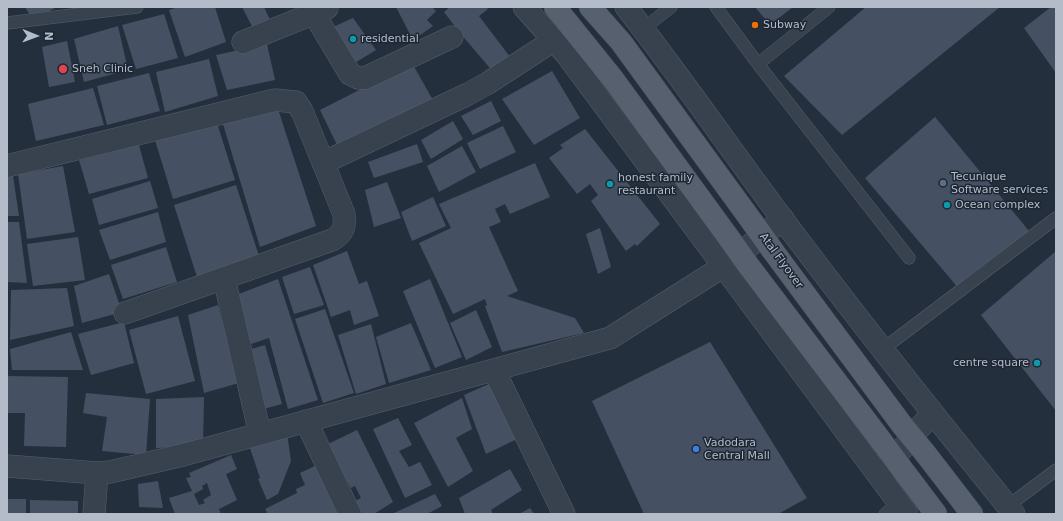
<!DOCTYPE html>
<style>
body{margin:0}
#map{position:relative;width:1063px;height:521px;overflow:hidden;background:#242f3e;font-family:"DejaVu Sans",sans-serif}
canvas{display:block}
.frame{position:absolute;inset:0;border:8px solid #b4bcc9;pointer-events:none}
.north{position:absolute;left:16px;top:16px;width:40px;height:40px;-webkit-text-stroke:3px #1d2633;paint-order:stroke;rotate:91deg;font-size:11px;font-weight:700;line-height:16px;text-align:center;color:#b4bcc9}
.north::after{content:'';display:block;margin:auto;width:14px;height:18px;background:#b4bcc9;clip-path:polygon(50% 0,100% 100%,50% 72%,0 100%)}
</style>
<div id="map">
<canvas width="1063" height="521"></canvas>
<div class="frame"></div>
<div class="north">N</div>
</div>
<script>
const c = document.querySelector('canvas').getContext('2d');
c.lineJoin = 'round';
function paint(path, color) {
  c.fillStyle = color;
  c.fill(path, 'evenodd');
}
function strokePath(path, color, width, dash) {
  c.strokeStyle = color;
  c.lineWidth = width;
  c.lineCap = dash ? 'butt' : 'round';
  c.setLineDash(dash || []);
  c.stroke(path);
}
function write(font, color, halo, rows, align = 'center') {
  c.font = font + ' "DejaVu Sans",sans-serif';
  c.lineWidth = 3;
  c.setLineDash([]);
  c.textBaseline = 'middle';
  c.strokeStyle = halo;
  c.fillStyle = color;
  for (const [text, x, y, turn = 0] of rows) {
    c.save();
    c.translate(x, y);
    c.rotate((+turn || 0) * Math.PI / 180);
    c.textAlign = isNaN(turn) ? turn : align;
    if (halo) c.strokeText(text, 0, 0);
    c.fillText(text, 0, 0);
    c.restore();
  }
}
const building = new Path2D(`
 M25,7H57L33,20Z
 M178,7H215L226,42L185,57L169,10Z
 M242,7H264L272,24L255,32Z
 M396,7H410L418,23L410,7H432L436,11L427,20L433,26L413,40Z
 M450,7H486L488,9L479,16L514,62L495,74L460,33L444,12Z
 M755,7H793L770,25Z
 M866,7H1000L842,135L784,76Z
 M1051,7H1056V73L1024,28Z
 M164,14L178,58L136,69L122,25Z
 M353,18L376,50L353,64L331,28Z
 M118,26L128,70L84,82L74,39Z
 M67,41L75,82L49,87L42,47Z
 M267,44L275,80L227,90L216,55Z
 M209,59L218,96L165,112L156,72Z
 M412,63L434,102L339,149L320,110Z
 M552,71L580,118L534,145L502,99Z
 M149,73L160,111L107,125L97,86Z
 M93,88L104,125L36,141L28,104Z
 M491,101L501,121L473,135L461,116Z
 M278,109L316,226L260,247L223,124Z
 M935,117L1029,231L960,290L865,178Z
 M453,121L463,139L431,159L421,140Z
 M217,123L235,180L173,199L155,140Z
 M503,126L516,152L480,169L467,143Z
 M585,129L660,224L637,246L635,244L626,251L591,201L598,195L590,184L577,194L549,158L563,148L560,145Z
 M417,144L423,162L374,178L368,162Z
 M139,145L148,178L89,194L79,160Z
 M462,146L476,172L439,192L427,166Z
 M535,163L550,197L510,214L505,204L495,209L501,222L489,227L518,291L507,296L575,318L584,333L502,352L485,306L487,305L485,299L453,314L419,243L451,228L439,204Z
 M63,166L75,232L27,239L18,174Z
 M13,176L19,216H7V177Z
 M150,181L158,208L99,225L92,199Z
 M387,182L401,218L374,227L365,190Z
 M236,185L259,256L197,277L174,205Z
 M433,197L446,226L412,241L401,212Z
 M158,212L166,242L110,260L99,230Z
 M7,222H19L27,283L7,282Z
 M600,228L611,267L598,274L586,234Z
 M78,237L85,280L33,286L27,244Z
 M166,247L177,282L123,299L111,265Z
 M347,251L359,284L367,281L379,316L354,325L350,310L331,317L313,265Z
 M1056,251V411L981,315Z
 M310,267L324,305L294,314L282,277Z
 M109,274L122,312L82,323L74,286Z
 M278,279L318,400L288,409L269,338L251,344L236,295Z
 M430,279L462,357L435,368L403,291Z
 M67,288L74,326L10,340L11,290Z
 M218,305L239,383L204,393L188,315Z
 M325,309L354,393L323,403L295,319Z
 M476,310L492,347L466,360L450,323Z
 M178,316L195,381L146,394L129,330Z
 M124,322L134,363L91,375L78,334Z
 M411,323L431,370L389,383L376,337Z
 M371,324L386,384L356,394L338,335Z
 M71,332L83,370H12L10,349Z
 M710,342L807,498L778,514H644L592,401Z
 M265,345L282,404L260,410L245,351Z
 M7,376L68,377L66,447L24,446L25,413H7Z
 M489,384L517,439L486,454L464,395Z
 M86,393L150,399L146,455L102,451L107,417L83,413Z
 M204,397L203,446L156,448V399Z
 M462,398L472,429L456,438L473,471L448,487L414,423Z
 M398,418L412,445L399,451L409,467L420,462L432,485L405,498L373,429Z
 M357,430L393,502L374,514H362L355,501L361,498L355,486L351,488L326,445Z
 M287,433L291,461L278,494L267,500L258,479L260,478L249,445Z
 M231,455L237,469L226,474L237,500L219,509L221,514H175L169,498L192,491L186,478L191,477L189,473ZM207,483L211,495L203,500L205,503L199,505L194,494L203,489L202,486Z
 M319,464L340,514H268L265,509L297,493L296,489L305,485L300,473Z
 M510,469L522,490L491,510L493,514H465L459,498Z
 M158,481L163,508L139,507L138,484Z
 M435,494L442,506L427,514H392Z
 M7,499H26V514H7Z
 M30,500L78,501V514H30Z
 M530,508L534,514H519Z`);
const service = new Path2D(`
 M716,7L758,64L909,258
 M7,23L137,7
 M643,29L671,7
 M758,64L829,7
 M883,349L1056,218
 M1008,506L1056,470
 M885,514L899,503`);
const minor = new Path2D(`
 M310,7L350,74L358,78H365L452,37
 M243,42L327,8
 M323,163L468,94L488,83L554,40
 M7,166L275,100L296,102L302,111L344,214C345,228 344,233 332,240L125,313
 M224,278L260,434
 M494,370L564,514
 M306,421L350,514
 M7,466L97,473L110,472L183,455L610,338L724,266L783,219
 M94,514L97,473`);
const tertiary = new Path2D(`
 M524,7L566,54L907,514
 M626,7C685,82 738,161 796,237C867,331 940,423 1014,514
 M882,473L932,413`);
const primary = new Path2D(`
 M555,7L613,79L731,241
 M590,7L621,42L753,223
 M773,251L902,425
 M748,265L882,442
 M925,453L972,514
 M905,473L936,514`);
const primaryBridge = new Path2D(`
 M753,223L773,251
 M731,241L748,265
 M902,425L925,453
 M882,442L905,473`);
const markers = [
 [755,25,4,"#e8710a"],
 [353,39,4,"#0f9aa8"],
 [63,69,5,"#e0444e"],
 [943,183,4,"#5c6f8a"],
 [610,184,4,"#0f9aa8"],
 [947,205,4,"#0f9aa8"],
 [1037,363,4,"#0f9aa8"],
 [696,449,4,"#3f7fe0"]
];
const poiNames = [
 ["Subway",763,25],
 ["residential",361,39],
 ["Sneh Clinic",72,69],
 ["Tecunique",951,177],
 ["Software services",951,190],
 ["honest family",618,178],
 ["restaurant",618,191],
 ["Ocean complex",955,205],
 ["centre square",1029,363,"right"],
 ["Vadodara",704,443],
 ["Central Mall",704,456]
];
const streetNames = [
 ["Atal Flyover",781,261,54]
];
paint(building, '#455162');
strokePath(service, '#565f6c', 13);
strokePath(minor, '#565f6c', 23);
strokePath(tertiary, '#565f6c', 23);
strokePath(primary, '#414a57', 23);
strokePath(service, '#38414e', 12);
strokePath(minor, '#38414e', 22);
strokePath(tertiary, '#38414e', 22);
strokePath(primary, '#56606e', 22);
strokePath(primaryBridge, '#414a57', 23, []);
strokePath(primaryBridge, '#56606e', 22);
for (const [x, y, r, color] of markers) {
  const dot = new Path2D();
  dot.arc(x, y, r, 0, 2 * Math.PI);
  c.fillStyle = color;
  c.fill(dot);
  strokePath(dot, '#1d2633', 1.5);
}
write('11px', '#b4bcc9', '#1d2633', poiNames, 'left');
write('11px', '#b4bcc9', '#1d2633', streetNames);
</script>
